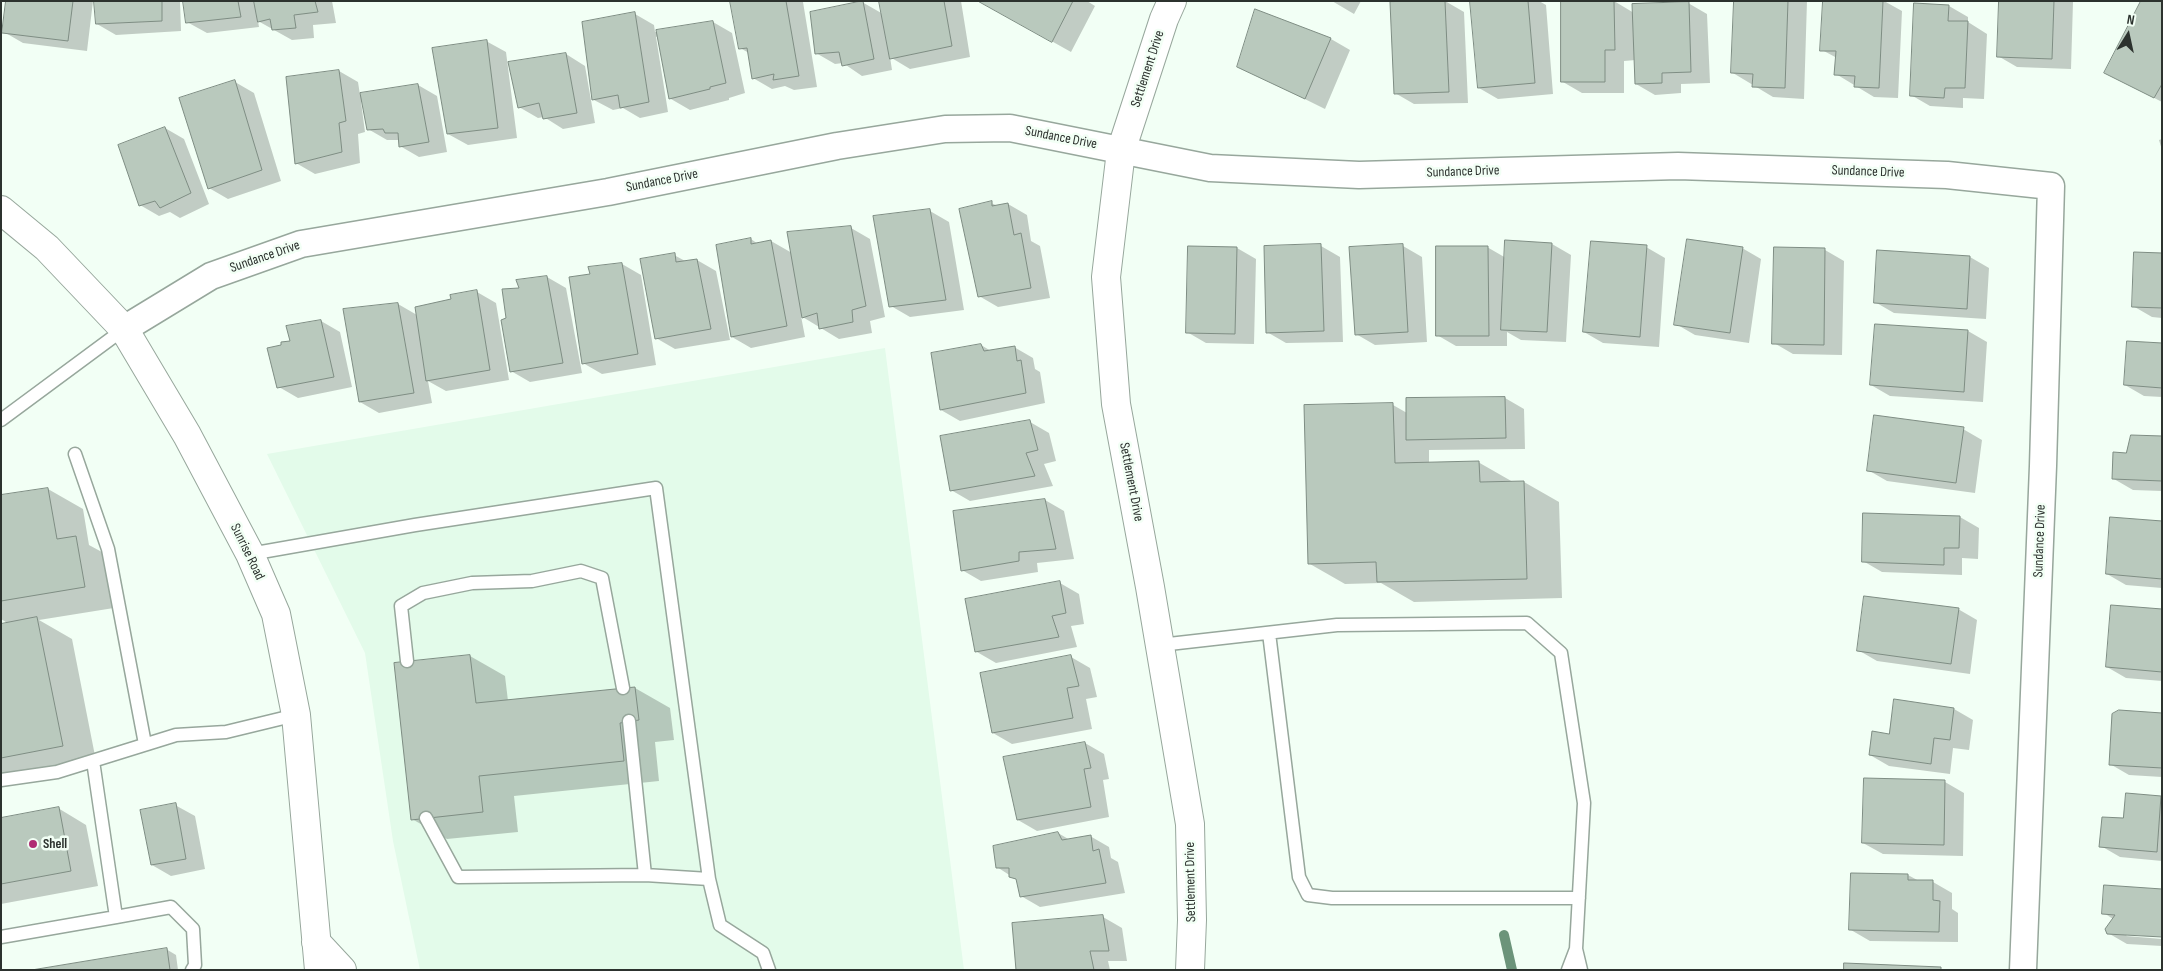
<!DOCTYPE html>
<style>
body{margin:0}
#map{position:relative;width:2163px;height:971px;overflow:hidden;background:#f2fff5;font-family:"Sofia Sans Condensed",sans-serif}
canvas{display:block}
.frame{position:absolute;inset:0;border:2px solid #2c322e;pointer-events:none}
.north{position:absolute;left:2103px;top:10px;width:50px;height:50px;-webkit-text-stroke:4px #f2fff5;paint-order:stroke;rotate:10deg;font-size:14px;font-weight:700;line-height:20px;text-align:center;color:#2c322e}
.north::after{content:'';display:block;margin:auto;width:18px;height:22px;background:#2c322e;clip-path:polygon(50% 0,100% 100%,50% 72%,0 100%)}
</style>
<div id="map">
<canvas width="2163" height="971"></canvas>
<div class="frame"></div>
<div class="north">N</div>
</div>
<script>
const c = document.querySelector('canvas').getContext('2d');
c.lineJoin = 'round';
function paint(path, color) {
  c.fillStyle = color;
  c.fill(path, 'evenodd');
}
function strokePath(path, color, width, dash) {
  c.strokeStyle = color;
  c.lineWidth = width;
  c.lineCap = dash ? 'butt' : 'round';
  c.setLineDash(dash || []);
  c.stroke(path);
}
function write(font, color, halo, rows, align = 'center') {
  c.font = font + ' "Sofia Sans Condensed",sans-serif';
  c.lineWidth = 5;
  c.setLineDash([]);
  c.textBaseline = 'middle';
  c.strokeStyle = halo;
  c.fillStyle = color;
  for (const [text, x, y, turn = 0] of rows) {
    c.save();
    c.translate(x, y);
    c.rotate((+turn || 0) * Math.PI / 180);
    c.textAlign = isNaN(turn) ? turn : align;
    if (halo) c.strokeText(text, 0, 0);
    c.fillText(text, 0, 0);
    c.restore();
  }
}
const built = new Path2D(`
 M885,348L964,970H420L393,841L365,653L267,454Z`);
const shadow = new Path2D(`
 M7,1H93L87,51L23,43L4,32Z
 M95,1H180L181,31L116,35L97,24Z
 M185,1H332L336,23L313,25L314,38L292,40L258,21L259,27L207,33L187,22Z
 M731,1L803,2L817,87L794,90L785,86L772,89L753,78L749,53L740,48Z
 M881,1H961L970,57L910,69L890,57L892,70L862,76L843,63L835,64L816,53L862,2L883,14Z
 M980,1H1087L1095,6L1071,52Z
 M1332,1H1361L1354,14Z
 M1445,1L1464,12L1468,103L1414,104L1395,93Z
 M1472,1H1539L1546,5L1553,94L1498,99L1479,88Z
 M1562,1H1614L1634,13L1688,3L1707,14L1710,83L1681,84V93L1655,95L1636,84V60L1624,61V93H1582L1563,82Z
 M1735,1H1807L1804,99L1773,97L1733,73Z
 M1824,1H1884L1902,11L1898,98L1874,97L1836,74L1837,58L1822,50Z
 M2000,1L2073,2L2071,69L2017,67L1998,56Z
 M2162,1V102L2106,73Z
 M1949,6L1968,17V22L1987,34L1984,99L1963,98V108L1930,106L1911,95Z
 M1256,11L1331,39L1350,50L1325,109L1238,66Z
 M635,14L654,25L655,32L713,22L732,33L745,93L729,98V100L690,110L671,99L658,36L656,37L668,112L640,118L623,108L613,110L594,100Z
 M486,41L506,52L517,138L468,145L448,134Z
 M566,54L585,66L595,123L563,129L544,117L538,118L519,107Z
 M339,71L358,82L360,95L418,85L437,96L447,152L419,157L400,146L398,140H387L368,129L363,102H361L365,132L358,134L360,163L315,174L296,163Z
 M235,82L254,93L281,181L228,199L209,188Z
 M165,128L184,139L209,204L180,218L170,212L159,216L140,205Z
 M2162,139V150L2159,140Z
 M991,203L998,206L1008,204L1027,215L1031,241L1040,246L1050,298L998,307L979,296Z
 M930,211L949,222L964,310L910,317L891,306Z
 M851,228L870,239L885,317L870,321L872,333L839,339L801,316L805,337L751,348L732,337L751,239L758,244L771,241L792,253Z
 M1552,244L1571,255L1566,342L1521,340L1507,332V346H1456L1437,335L1487,247L1506,258Z
 M1321,246L1340,257L1343,342L1286,343L1267,332Z
 M1403,246L1422,257L1427,342L1375,345L1356,334Z
 M1646,247L1665,258L1659,347L1603,343L1584,332Z
 M1237,248L1256,259L1254,344L1206,343L1187,332Z
 M1742,248L1761,259L1749,343L1695,335L1676,324Z
 M1825,250L1844,261L1842,355L1793,354L1774,343Z
 M2162,254V318L2152,317L2133,306Z
 M674,255L687,262L697,260L716,271L730,340L675,349L656,338Z
 M1970,257L1989,268L1986,319L1894,313L1875,302Z
 M622,264L641,275L656,365L602,374L583,363L592,275Z
 M547,277L566,288L582,373L530,382L511,371L507,319L521,289Z
 M477,292L496,303L509,380L446,391L428,381L432,403L379,413L360,402L398,304L417,315Z
 M321,321L340,332L352,387L298,398L279,387Z
 M1968,331L1987,342L1983,402L1890,396L1871,385Z
 M981,345L991,351L1014,347L1033,358L1035,369L1040,372L1045,403L960,421L941,410Z
 M2162,345V397L2144,396L2125,385Z
 M1505,398L1524,409L1525,449L1429,450V463L1478,462L1513,482H1524L1559,502L1562,598L1414,602L1381,583L1345,584L1310,564L1393,405L1407,413Z
 M1030,422L1049,433L1056,461L1044,464L1053,486L970,501L951,490Z
 M1963,429L1982,440L1975,493L1887,481L1868,470Z
 M2162,437V491L2133,490L2114,479L2127,454Z
 M48,489L83,509L89,545L111,557L120,607L39,620L72,639L97,766L1,778V625L9,624L1,619V496Z
 M1045,500L1064,511L1074,559L1037,563L1038,572L981,581L962,570Z
 M1865,514L1960,517L1979,528L1978,559L1962,558V575L1882,572L1863,561Z
 M2162,522V588L2126,585L2107,574Z
 M1060,583L1079,594L1084,624L1071,626L1077,647L996,663L977,652Z
 M1958,609L1977,620L1970,674L1877,661L1858,650Z
 M2162,610V681L2126,678L2107,667Z
 M470,656L505,676L508,701L635,688L670,708L674,740L655,742L659,781L514,796L518,832L447,839L412,819Z
 M1071,657L1090,668L1097,697L1086,699L1092,729L1012,744L993,733Z
 M1954,709L1973,720L1969,750L1953,748L1950,774L1889,766L1870,755L1890,735Z
 M2162,714V777L2129,775L2110,764Z
 M1085,743L1104,754L1109,779L1103,780L1109,817L1037,831L1018,820Z
 M1945,782L1964,793L1963,856L1883,854L1863,843Z
 M2127,795L2162,798V861L2120,857L2101,846L2124,820Z
 M175,805L195,816L205,869L171,876L152,865Z
 M58,808L86,825L98,886L1,904V819Z
 M1058,833L1070,840L1090,836L1109,847L1111,858L1118,862L1125,893L1040,907L1021,896L1017,880L997,867Z
 M1908,875L1919,881L1933,882L1952,893V909L1958,913V942L1870,941L1851,930Z
 M2105,886L2128,934L2126,936L2162,939V946L2127,944L2108,933L2113,919L2104,913Z
 M1103,917L1122,928L1127,961H1108L1110,970H1018Z
 M166,949L176,955L178,970H39Z`);
const stream = new Path2D(`
 M1504,935L1512,970`);
const building = new Path2D(`
 M6,1H73L68,41L2,33Z
 M94,1H162V21L96,24Z
 M183,1H238L241,17L186,23Z
 M254,1H315L318,12L294,15L296,28L272,30L270,19L258,22Z
 M730,1H786L799,76L773,80L774,74L752,79L747,48L739,49Z
 M863,1L874,59L842,66L839,52L815,54L810,12Z
 M879,1H944L952,46L890,59Z
 M978,1H1073L1052,42Z
 M1445,1L1449,92L1394,94L1390,2Z
 M1470,1H1528L1535,83L1478,88Z
 M1561,1H1614L1615,50H1605V82H1561Z
 M1734,1H1788L1785,88L1752,87L1753,74L1731,73Z
 M1823,1H1883L1879,88L1854,87L1855,76L1834,75L1836,51H1820Z
 M1999,1H2054L2052,59L1997,57Z
 M2141,1H2162V84L2154,98L2104,73Z
 M1689,2L1691,72L1662,73V83L1635,84L1632,4Z
 M1914,3L1949,5L1948,21H1968L1965,88H1945L1944,98L1910,96Z
 M1255,9L1331,38L1305,99L1237,67Z
 M635,12L649,102L620,108L618,95L592,100L582,22Z
 M713,21L726,83L710,87V89L669,99L656,30Z
 M487,40L498,128L447,134L432,48Z
 M566,53L577,113L543,119L539,103L518,108L508,62Z
 M339,70L346,121L339,123L342,152L295,164L286,77Z
 M235,80L262,170L208,189L179,98Z
 M418,84L429,142L399,147L398,133H385L383,129L367,130L360,93Z
 M165,127L191,193L160,208L155,201L139,206L118,145Z
 M992,201V206L1008,203L1014,235L1021,233L1031,288L978,297L959,209Z
 M930,209L946,300L889,307L873,216Z
 M851,226L866,306L852,310L853,322L819,329L817,313L802,318L787,232Z
 M751,238V244L771,240L787,326L731,337L716,245Z
 M1687,239L1743,247L1730,333L1674,325Z
 M1505,240L1552,243L1547,332L1501,330Z
 M1591,241L1647,245L1640,337L1583,332Z
 M1321,244L1324,331L1266,333L1264,246Z
 M1403,244L1408,332L1355,335L1349,247Z
 M1188,246L1237,247L1235,334L1186,333Z
 M1436,246H1488L1489,336H1436Z
 M1774,247L1825,248L1824,345L1772,344Z
 M1877,250L1970,256L1967,309L1874,303Z
 M2134,252L2162,253V308L2132,307Z
 M675,253L676,262L697,259L711,329L655,339L640,259Z
 M622,263L638,354L582,364L569,277L590,274L588,267Z
 M547,276L563,363L510,372L501,320L506,318L502,289L519,288L516,280Z
 M477,290L490,370L426,381L415,307L451,299L450,295Z
 M398,303L414,393L359,402L343,309Z
 M321,320L334,377L277,388L267,348L281,345V342L290,341L286,326Z
 M1875,324L1968,330L1964,392L1870,385Z
 M2127,341L2162,343V388L2124,385Z
 M981,344L984,351L1015,346L1017,361L1021,360L1026,393L940,410L931,353Z
 M1505,397L1506,438L1406,440V398Z
 M1393,403L1395,463L1479,461L1480,482L1524,481L1527,579L1377,582L1376,562L1308,564L1304,405Z
 M1874,415L1964,427L1956,483L1867,471Z
 M1030,420L1038,450L1026,453L1035,476L950,491L940,436Z
 M2131,435L2162,436V481L2112,479L2113,452L2126,453Z
 M48,488L57,539L76,536L85,587L1,601V495Z
 M1045,499L1056,549L1019,552V561L961,571L953,511Z
 M1863,513L1960,516L1959,548H1944V565L1862,562Z
 M2110,517L2162,521V579L2106,574Z
 M1060,581L1066,613L1052,616L1059,637L975,652L965,599Z
 M1864,596L1959,608L1951,664L1857,651Z
 M2111,605L2162,609V672L2106,667Z
 M37,617L63,746L1,758V624Z
 M470,655L476,703L635,687L639,720L620,723L624,761L479,776L483,812L411,820L394,663Z
 M1071,655L1079,686L1067,688L1073,718L992,733L980,673Z
 M1894,699L1954,708L1950,740L1934,738L1931,764L1869,755L1872,731L1889,734Z
 M2119,710L2162,713V768L2109,765L2112,714Z
 M1085,742L1091,768L1084,769L1091,807L1017,820L1003,757Z
 M1864,778L1945,780L1944,845L1862,843Z
 M2126,793L2161,796L2157,852L2099,847L2102,817L2123,818Z
 M176,803L186,859L151,865L140,810Z
 M59,807L71,871L1,884V818Z
 M1058,832L1062,840L1091,835L1093,851L1099,849L1106,883L1020,897L1016,879L1009,877V868H996L993,846Z
 M1851,873L1908,874V880H1933V900L1940,901L1939,932L1849,930Z
 M2104,885L2162,889V937L2107,934L2105,929L2115,915L2102,914Z
 M1103,915L1109,951H1090L1094,970H1016L1012,923Z
 M167,948L170,970H32Z
 M1844,963L1941,967V970H1844Z`);
const lane = new Path2D(`
 M1,420L124,329
 M75,454L108,549L145,744
 M250,554L415,525L656,488L709,879L720,925L763,953L769,970
 M1269,633L1299,877L1308,895L1332,898H1579
 M1160,645L1337,625L1527,623L1561,653L1584,803L1576,949L1568,970
 M407,661L401,606L423,593L472,583L532,581L581,571L602,578L623,688
 M629,721L645,875
 M1,780L57,772L176,735L226,732L296,715
 M426,818L458,877L645,875L709,879
 M116,917L171,907L193,929L195,965L192,970
 M1,937L116,917L93,761
 M1576,949L1581,970`);
const street = new Path2D(`
 M124,329L211,276L301,244L608,192L837,146L945,129L1010,128L1210,168L1359,175L1678,166L1947,175L2051,186L2043,466L2023,970`);
const secondary = new Path2D(`
 M1172,1L1164,19L1121,151L1106,277L1116,404L1150,587L1190,824L1192,920L1190,970
 M1,210L47,248L124,329L187,435L250,554L276,614L296,715L319,970
 M316,942L342,970`);
const markers = [
 [33,844,5,"#b02c73"]
];
const streetNames = [
 ["Settlement Drive",1148,69,-72],
 ["Sundance Drive",1061,138,11],
 ["Sundance Drive",1463,172,-2],
 ["Sundance Drive",1868,172,2],
 ["Sundance Drive",662,181,-11],
 ["Sundance Drive",265,257,-19],
 ["Settlement Drive",1131,482,79],
 ["Sundance Drive",2040,541,-88],
 ["Sunrise Road",247,552,64],
 ["Settlement Drive",1191,882,-91]
];
const poiNames = [
 ["Shell",43,844]
];
paint(built, '#e3fbea');
paint(shadow, '#0003');
strokePath(stream, '#6c947a', 10);
paint(building, '#b9c9bd');
strokePath(building, '#7e8d83', 1);
strokePath(lane, '#97a79c', 15);
strokePath(street, '#97a79c', 29);
strokePath(secondary, '#97a79c', 30);
strokePath(lane, '#fff', 12);
strokePath(street, '#fff', 26);
strokePath(secondary, '#fff', 28);
for (const [x, y, r, color] of markers) {
  const dot = new Path2D();
  dot.arc(x, y, r, 0, 2 * Math.PI);
  c.fillStyle = color;
  c.fill(dot);
  strokePath(dot, '#f2fff5', 2);
}
write('14px', '#2c322e', '#f2fff5', streetNames);
write('bold 14px', '#2c322e', '#f2fff5', poiNames, 'left');
</script>
